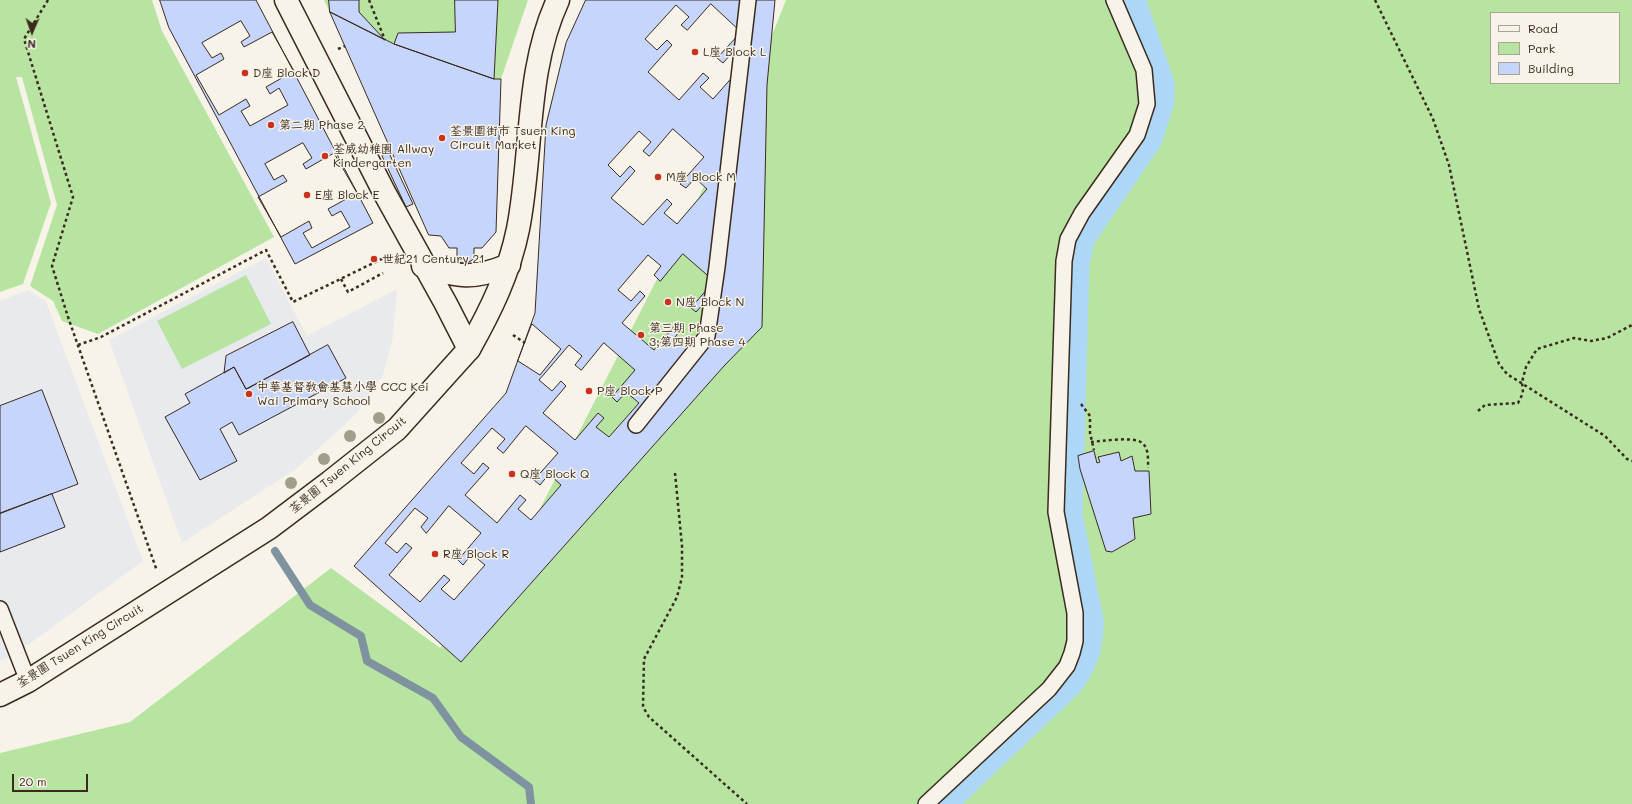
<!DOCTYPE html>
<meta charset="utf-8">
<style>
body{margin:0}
#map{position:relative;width:1632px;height:804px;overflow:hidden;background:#f7f3e8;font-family:Mali,sans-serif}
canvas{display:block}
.legend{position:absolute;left:1490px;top:12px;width:130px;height:72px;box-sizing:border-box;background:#f7f3e8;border:1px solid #aca397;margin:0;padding:5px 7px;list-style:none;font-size:12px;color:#3b2a1e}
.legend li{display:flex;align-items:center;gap:8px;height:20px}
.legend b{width:20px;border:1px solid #aca397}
.north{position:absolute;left:12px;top:12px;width:40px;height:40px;-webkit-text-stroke:3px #f7f3e8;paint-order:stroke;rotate:182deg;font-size:11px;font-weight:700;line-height:16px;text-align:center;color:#3b2a1e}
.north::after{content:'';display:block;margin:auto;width:14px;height:18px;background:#3b2a1e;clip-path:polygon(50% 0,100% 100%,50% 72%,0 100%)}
.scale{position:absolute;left:12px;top:774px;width:76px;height:18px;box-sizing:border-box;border:2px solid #3b2a1e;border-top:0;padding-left:5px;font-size:12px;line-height:14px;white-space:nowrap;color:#3b2a1e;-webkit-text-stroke:3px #f7f3e8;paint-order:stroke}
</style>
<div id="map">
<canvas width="1632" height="804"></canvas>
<ul class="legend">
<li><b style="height:5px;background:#f7f3e8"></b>Road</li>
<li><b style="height:11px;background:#b8e4a2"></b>Park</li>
<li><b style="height:11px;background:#c6d5fc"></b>Building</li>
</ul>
<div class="north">N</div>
<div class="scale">20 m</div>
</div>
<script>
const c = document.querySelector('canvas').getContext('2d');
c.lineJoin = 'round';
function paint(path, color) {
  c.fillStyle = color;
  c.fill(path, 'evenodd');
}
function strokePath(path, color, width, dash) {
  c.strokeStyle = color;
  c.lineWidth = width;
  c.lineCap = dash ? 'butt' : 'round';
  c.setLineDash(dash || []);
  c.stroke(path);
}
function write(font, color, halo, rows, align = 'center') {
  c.font = font + ' Mali,"LXGW WenKai TC",sans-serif';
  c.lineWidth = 3;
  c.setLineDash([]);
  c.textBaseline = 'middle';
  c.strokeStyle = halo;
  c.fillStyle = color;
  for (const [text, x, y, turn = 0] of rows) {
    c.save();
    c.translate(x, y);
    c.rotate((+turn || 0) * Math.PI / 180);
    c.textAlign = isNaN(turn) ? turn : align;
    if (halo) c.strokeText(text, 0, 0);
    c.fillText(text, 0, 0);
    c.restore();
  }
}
const built = new Path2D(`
 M266,258L307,336L397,289L393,337L383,375L356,414L296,469L182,543L109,340Z
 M28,290L46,302L143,561L17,653L0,661V301Z`);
const green = new Path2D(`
 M0,0H152L162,31L274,237L98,334L62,321L53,301L30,286L57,205L22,77H16L51,203L23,284L0,292Z
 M324,0H528L501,79H494L385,40L330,12Z
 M786,0H1632V804H0V753L130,722L331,568L440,648L520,548L739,118ZM1491,13H1619V83H1491Z
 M246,275L271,324L182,369L157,321Z`);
const stream = new Path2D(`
 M275,551L310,605L361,636L367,661L433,698L461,737L529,787L531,804`);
const canal = new Path2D(`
 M943,804L1067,686C1084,667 1091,645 1090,620L1069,515L1076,264L1081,239L1149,139L1161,101V84L1132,0`);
const building = new Path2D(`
 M160,0H256L373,223L295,264L169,28Z
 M329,0H359V12L385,40L330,12Z
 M455,0H498L494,79L394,44L398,33L455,32Z
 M586,0H775L767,85L762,327L724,366L461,662L354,566L506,393L535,313L546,125L566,43Z
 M711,4L741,32L717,58L723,63L732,53L744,64L713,99L700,87L709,78L703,73L679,100L648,72L672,45L667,40L657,50L645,39L676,5L689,17L681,25L687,30Z
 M330,12L394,44L494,79H501L496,232L482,248H474V259L467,263H461L457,260V248H449L441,236L429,235Z
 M241,21L250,36L241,42L244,47L272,32L294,71L266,87L270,94L279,88L288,105L250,126L241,111L250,106L246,99L219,115L196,75L224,59L221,53L212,58L202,43Z
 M673,129L704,157L680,184L686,188L695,178L707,189L677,224L664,213L672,204L667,199L643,225L611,198L635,171L630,166L620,177L608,165L639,131L651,142L643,151L649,156Z
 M303,143L312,158L303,164L306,169L334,153L357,193L328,209L332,216L341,211L350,227L312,248L303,233L312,228L309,221L281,237L258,197L287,181L283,175L274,180L265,164Z
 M389,153L413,204L406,207L382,156Z
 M683,254L714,281L691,308L696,312L705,302L718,313L688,348L675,337L683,328L677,323L654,350L622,323L645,296L640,291L631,301L618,290L648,255L661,266L654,275L660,281Z
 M293,322L310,355L246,389L234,367L224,373L226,356Z
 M532,324L561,349L540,375L518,361Z
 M604,343L635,370L612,397L617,402L626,392L639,403L609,437L596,427L604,418L598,413L575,440L543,413L566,386L561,381L552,391L539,380L569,345L582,356L575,365L581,370Z
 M328,345L346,378L239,435L232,422L220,429L237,461L200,480L165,417L190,403L185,394L234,367L246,389Z
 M42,390L78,484L0,513V406Z
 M526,426L558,453L534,480L540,485L549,474L561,485L531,520L518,509L526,500L520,495L497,523L465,495L489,468L483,463L474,474L461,463L492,428L505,439L497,448L503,453Z
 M1094,451L1097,463L1100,462L1098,457L1119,452L1121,461L1132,456L1135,471H1149L1151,514L1133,518L1135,539L1112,552L1106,551L1080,469L1078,456Z
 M52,494L65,527L0,552V514Z
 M449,506L481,533L458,560L463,565L472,554L485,565L454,600L441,589L450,580L444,575L420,602L389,575L412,548L406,543L397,553L385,543L415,508L428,518L421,527L426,533Z`);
const path = new Path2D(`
 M48,0L24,39L73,197L52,266L68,317L157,571
 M369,0L385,40
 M1375,0L1433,119L1449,165L1479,309L1499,364L1507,374L1605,436L1627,459L1632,461
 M338,49L345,46
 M341,279L348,292L383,273
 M513,335L525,343
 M78,345L101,337L266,250L293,302L392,254
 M1081,404L1090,416V433L1094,450
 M1478,411L1485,405L1518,403L1523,393L1522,382L1526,367L1537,349L1574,338L1591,341L1607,338L1632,325
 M1091,442C1102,441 1134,436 1142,443C1149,448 1148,460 1148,468
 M675,473L682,546V577L677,597L644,659L643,707L649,717L747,804`);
const lane = new Path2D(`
 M636,425L707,336L717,267L748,0
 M0,609L28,681
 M926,804L1049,689L1067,666L1072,653L1075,641V613L1056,512L1064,261L1068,239L1082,213L1137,135L1147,104L1144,70L1114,0`);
const street = new Path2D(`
 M469,349C491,310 509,273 518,229C533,153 525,71 558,0`);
const secondary = new Path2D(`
 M423,266C459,277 473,280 509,265
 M0,695L28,681L269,528L330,482L397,429L469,349L446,304L384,192L286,0`);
const trees = [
 [379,418],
 [350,436],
 [324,459],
 [291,483]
];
const markers = [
 [695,52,4,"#c8321e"],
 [245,73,4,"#c8321e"],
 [271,125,4,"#c8321e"],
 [442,138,4,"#c8321e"],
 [325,156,4,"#c8321e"],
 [658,177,4,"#c8321e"],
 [307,195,4,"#c8321e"],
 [374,259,4,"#c8321e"],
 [668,302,4,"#c8321e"],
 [641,335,4,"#c8321e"],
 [589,391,4,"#c8321e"],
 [249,394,4,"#c8321e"],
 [512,474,4,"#c8321e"],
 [435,554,4,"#c8321e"]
];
const poiNames = [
 ["L座 Block L",703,52],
 ["D座 Block D",253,73],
 ["第二期 Phase 2",279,125],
 ["荃景圍街市 Tsuen King",450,131],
 ["Circuit Market",450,145],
 ["荃威幼稚園 Allway",333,149],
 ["Kindergarten",333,163],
 ["M座 Block M",666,177],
 ["E座 Block E",315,195],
 ["世紀21 Century 21",382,259],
 ["N座 Block N",676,302],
 ["第三期 Phase",649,328],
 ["3;第四期 Phase 4",649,342],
 ["中華基督教會基慧小學 CCC Kei",257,387],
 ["Wai Primary School",257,401],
 ["P座 Block P",597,391],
 ["Q座 Block Q",520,474],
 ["R座 Block R",443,554]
];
const streetNames = [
 ["荃景圍 Tsuen King Circuit",348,465,-39],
 ["荃景圍 Tsuen King Circuit",80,646,-32]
];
paint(built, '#e8eaee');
paint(green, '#b8e4a2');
strokePath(stream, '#7f92a0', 8);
strokePath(canal, '#acd7f7', 27);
paint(building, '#c6d5fc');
strokePath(building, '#3b2a1e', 1);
strokePath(lane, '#3b2a1e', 18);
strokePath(street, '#3b2a1e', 25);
strokePath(secondary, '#3b2a1e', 25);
strokePath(path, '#3b2a1e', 2.5, [3, 3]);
strokePath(lane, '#f7f3e8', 15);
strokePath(street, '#f7f3e8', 22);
strokePath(secondary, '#f7f3e8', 22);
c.fillStyle = '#a19e8b';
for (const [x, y] of trees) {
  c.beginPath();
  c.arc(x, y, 6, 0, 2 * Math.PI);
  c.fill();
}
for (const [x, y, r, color] of markers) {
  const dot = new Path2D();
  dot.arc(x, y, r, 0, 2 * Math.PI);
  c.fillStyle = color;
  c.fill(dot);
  strokePath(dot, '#f7f3e8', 1.5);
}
write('12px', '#3b2a1e', '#f7f3e8', poiNames, 'left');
write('12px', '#3b2a1e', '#f7f3e8', streetNames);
</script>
